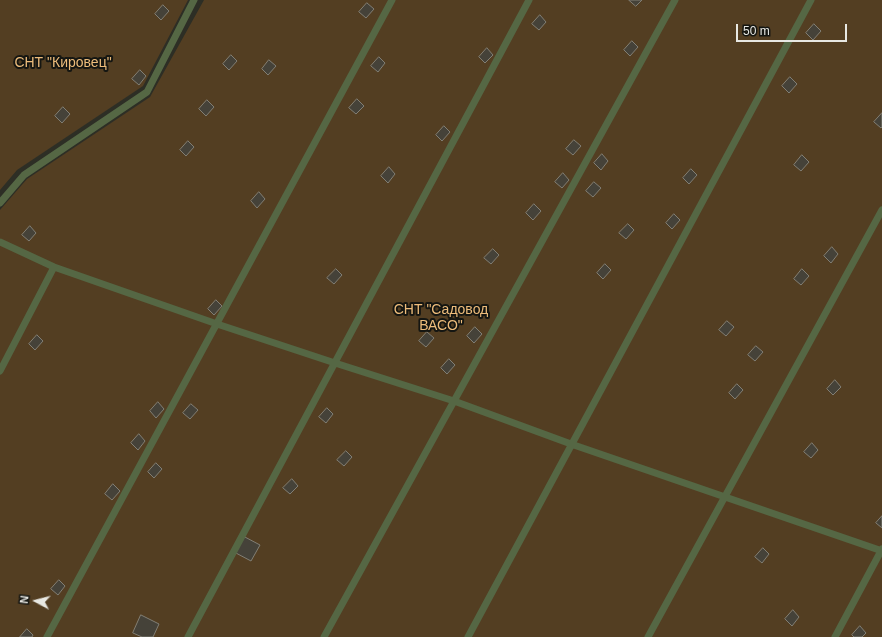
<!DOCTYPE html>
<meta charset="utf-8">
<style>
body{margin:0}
#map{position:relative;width:882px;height:637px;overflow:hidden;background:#2d2e25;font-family:Arial,sans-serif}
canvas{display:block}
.north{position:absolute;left:16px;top:581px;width:40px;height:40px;-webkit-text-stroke:3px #151612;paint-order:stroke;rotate:277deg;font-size:11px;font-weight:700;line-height:16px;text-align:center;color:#e8e8e3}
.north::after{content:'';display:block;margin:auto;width:14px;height:18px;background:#e8e8e3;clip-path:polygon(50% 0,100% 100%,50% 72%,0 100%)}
.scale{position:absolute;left:736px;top:24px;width:111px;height:18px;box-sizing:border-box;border:2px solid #e8e8e3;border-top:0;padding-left:5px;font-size:12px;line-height:14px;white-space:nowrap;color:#e8e8e3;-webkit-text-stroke:3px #151612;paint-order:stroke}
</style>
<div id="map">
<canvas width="882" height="637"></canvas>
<div class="north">N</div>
<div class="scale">50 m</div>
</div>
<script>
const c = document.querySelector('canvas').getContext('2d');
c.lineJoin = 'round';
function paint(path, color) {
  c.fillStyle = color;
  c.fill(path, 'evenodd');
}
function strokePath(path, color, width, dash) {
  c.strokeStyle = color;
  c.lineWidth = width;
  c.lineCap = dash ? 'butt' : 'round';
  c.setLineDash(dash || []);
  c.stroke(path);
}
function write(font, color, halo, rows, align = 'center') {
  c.font = font + ' Arial,sans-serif';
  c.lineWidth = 4;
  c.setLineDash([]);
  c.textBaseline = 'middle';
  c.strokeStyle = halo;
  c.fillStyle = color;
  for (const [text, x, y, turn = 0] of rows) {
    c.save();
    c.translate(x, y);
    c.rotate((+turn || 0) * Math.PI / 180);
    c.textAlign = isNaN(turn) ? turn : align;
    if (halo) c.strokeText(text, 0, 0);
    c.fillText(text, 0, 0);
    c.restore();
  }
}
const green = new Path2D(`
 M0,0H188L143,86L17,170L0,190Z
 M204,0H882V637H0V210L27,179L150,97Z`);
const building = new Path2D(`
 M629,0H642L636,6Z
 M367,3L374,9L366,18L359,12Z
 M163,5L169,11L161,20L155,14Z
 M540,15L546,22L539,30L532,24Z
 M814,24L821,31L813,40L806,33Z
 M632,41L638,47L630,56L624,50Z
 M487,48L493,55L485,63L479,57Z
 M231,55L237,61L229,70L223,64Z
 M379,57L385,63L378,72L371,66Z
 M269,60L276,66L268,75L262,69Z
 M140,70L146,76L139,85L132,79Z
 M790,77L797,84L789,93L782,86Z
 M357,99L364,106L356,114L349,108Z
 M207,100L214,107L206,116L199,109Z
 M63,107L70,114L62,123L55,116Z
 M882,113V127L881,128L874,122Z
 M444,126L450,132L442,141L436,135Z
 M574,140L581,146L573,155L566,149Z
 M188,141L194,147L186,156L180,150Z
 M602,154L608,161L601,170L594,163Z
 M802,155L809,162L801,171L794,165Z
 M389,167L395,174L388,183L381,176Z
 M691,169L697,175L689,184L683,178Z
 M563,173L569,180L562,188L555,182Z
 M594,182L601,188L593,197L586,191Z
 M259,192L265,199L257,208L251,201Z
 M534,204L541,211L533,220L526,213Z
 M674,214L680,220L672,229L666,223Z
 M628,224L634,230L626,239L619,233Z
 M30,226L36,233L29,241L22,235Z
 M832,247L838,254L831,263L824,256Z
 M493,249L499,255L491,264L484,258Z
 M605,264L611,270L603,279L597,273Z
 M336,269L342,275L334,284L327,278Z
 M802,269L809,276L801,285L794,279Z
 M216,300L222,306L214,315L208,309Z
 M727,321L734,327L726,336L719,330Z
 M475,327L482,334L474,343L467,336Z
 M427,332L434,338L426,347L419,341Z
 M37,335L43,341L35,350L29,344Z
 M756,346L763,352L755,361L748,355Z
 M449,359L455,365L447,374L441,368Z
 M835,380L841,387L833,395L827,389Z
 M737,384L743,390L735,399L729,393Z
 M158,402L164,409L156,418L150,411Z
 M191,404L198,410L190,419L183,413Z
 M327,408L333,414L326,423L319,417Z
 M139,434L145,441L138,450L131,443Z
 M812,443L818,450L811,458L804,452Z
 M346,451L352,457L344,466L337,460Z
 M156,463L162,469L154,478L148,472Z
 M292,479L298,486L290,494L283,488Z
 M113,484L120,491L112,500L105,494Z
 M882,516V528L876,523Z
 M243,536L260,545L251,561L234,552Z
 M763,548L769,554L762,563L755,557Z
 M59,580L65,586L58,595L51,589Z
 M793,610L799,617L792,626L785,619Z
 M141,615L159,624L153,637H142L133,633Z
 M860,626L866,633L862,637H854L852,635Z
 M27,629L33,635L32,637H20Z`);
const lane = new Path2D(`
 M0,203L24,175L147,92L194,0
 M0,242L54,267L217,324L335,363L454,401L571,444L882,551
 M0,371L54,267
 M47,637L392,0
 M188,637L529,0
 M324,637L675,0
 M468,637L811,0
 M648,637L882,210
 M835,637L882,549`);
const parkNames = [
 ["СНТ \"Кировец\"",63,63],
 ["СНТ \"Садовод",441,310],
 ["ВАСО\"",441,326]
];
paint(green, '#533e22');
paint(building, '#454239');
strokePath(building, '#817e74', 1);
strokePath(lane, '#556744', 7);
write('14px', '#edbc7b', '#151612', parkNames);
</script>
